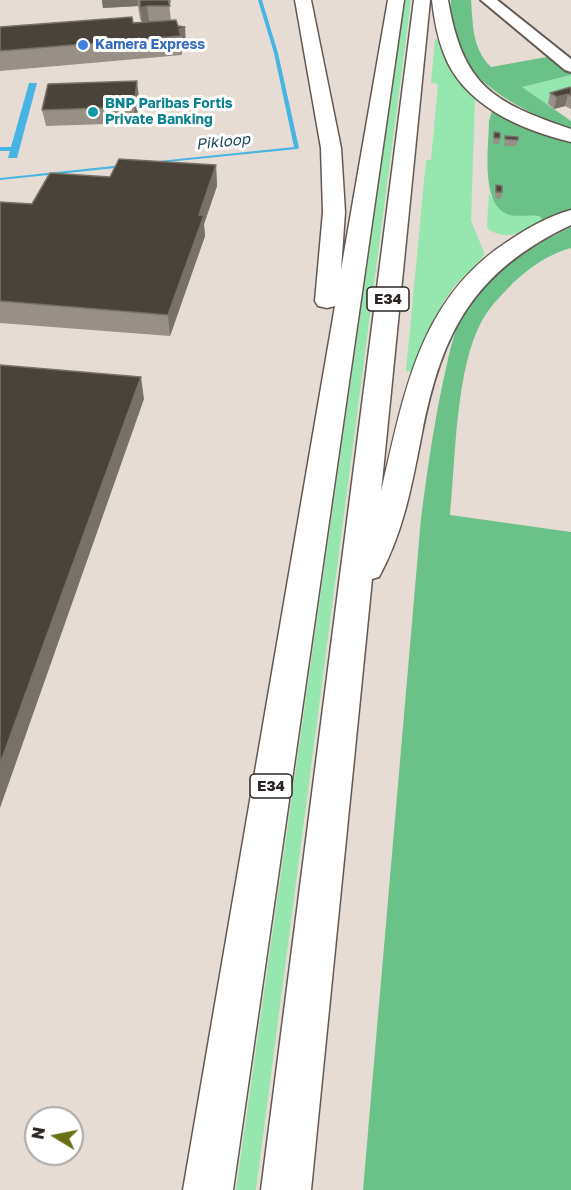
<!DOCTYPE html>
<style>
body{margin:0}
#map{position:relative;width:571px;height:1190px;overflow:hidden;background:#e7dcd3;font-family:"Golos Text",sans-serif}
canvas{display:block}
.north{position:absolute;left:24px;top:1106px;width:60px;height:60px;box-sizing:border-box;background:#fff;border:2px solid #aaa8a7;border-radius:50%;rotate:280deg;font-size:16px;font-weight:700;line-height:24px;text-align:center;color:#2a2522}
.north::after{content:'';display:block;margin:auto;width:21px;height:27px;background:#676e14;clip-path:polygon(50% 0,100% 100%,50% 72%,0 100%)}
</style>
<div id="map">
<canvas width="571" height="1190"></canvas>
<div class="north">N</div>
</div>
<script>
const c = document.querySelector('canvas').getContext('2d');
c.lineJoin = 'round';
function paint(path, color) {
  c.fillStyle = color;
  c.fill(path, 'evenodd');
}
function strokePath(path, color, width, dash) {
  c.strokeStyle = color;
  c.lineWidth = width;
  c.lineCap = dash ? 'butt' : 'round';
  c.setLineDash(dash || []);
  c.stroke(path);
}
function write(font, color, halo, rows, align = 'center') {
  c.font = font + ' "Golos Text",sans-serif';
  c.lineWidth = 6;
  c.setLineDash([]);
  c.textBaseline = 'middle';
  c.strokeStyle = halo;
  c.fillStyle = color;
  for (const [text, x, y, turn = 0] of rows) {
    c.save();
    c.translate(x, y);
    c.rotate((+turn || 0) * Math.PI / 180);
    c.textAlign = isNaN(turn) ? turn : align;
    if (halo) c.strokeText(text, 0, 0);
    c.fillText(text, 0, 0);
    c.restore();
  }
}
const green = new Path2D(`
 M405,0H411L256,1190H236Z
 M435,39L441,40L475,94L471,221L484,252L483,256C475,267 463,276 454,287C434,312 425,341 415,372L406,371L426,160H431L438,84L431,83Z
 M571,75V98L546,104L521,87Z
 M489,193C505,221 513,212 539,216L544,221C526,230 508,243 488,229L487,225Z`);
const forest = new Path2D(`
 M451,0H471C473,25 472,48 491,67L552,56L571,72V75L522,87L571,121V130C513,107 444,74 451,0Z
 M492,111H495L536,131L571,143V209L544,221L539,216C528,214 517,218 507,214C480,203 489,145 489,121Z
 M571,227V248C549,254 530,267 513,283C504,293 493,303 486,314C455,361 456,459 450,515L571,532V1190H363L421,518C428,466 435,415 447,364C451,346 456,323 467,308C492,271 532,246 571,227Z`);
const water = new Path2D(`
 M29,83H37L17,158H8L10,151H0V147H11Z`);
const stream = new Path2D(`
 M258,0H262L278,53L299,148L297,149L157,163V161H159L294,147L274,53Z
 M123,165H125V167L0,180V178Z`);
const minor = new Path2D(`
 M481,0H497L571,59V72L565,70Z`);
const highway = new Path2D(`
 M295,0H311L341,148L345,212L341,270L388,0H404L233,1190H183L335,306L327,308L318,306L315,301L323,212L321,148Z
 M414,0H430L381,492C404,396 418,298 510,240C528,228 549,216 571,210V225C474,271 442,331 422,433C412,484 404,531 379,577L372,579L311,1190H261Z
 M432,0H448C463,86 492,102 571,129V142C521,130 463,105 444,54C437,36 434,18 432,0Z`);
const wall = new Path2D(`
 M102,0H171V3H169L171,20L178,26L186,46L182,48V55L0,71V27L142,22L140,19L138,6L103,8Z
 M571,87V109L565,106L554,109L548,104L550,93Z
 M139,98L136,123L46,126L42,110Z
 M494,132L500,138L499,144H493Z
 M505,136L518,140L516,146H504Z
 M216,165L217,186L204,224L205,236L170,336L0,323V202L32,204L110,177Z
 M496,185L502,192L501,199L495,198Z`);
const shadedWall = new Path2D(`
 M102,0H138V6L103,8Z
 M147,6L150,30L143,31L140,8Z
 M185,27L186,46L182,48L181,36L179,29Z
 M137,81L139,98L136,123L134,107Z
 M568,94L565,106L554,109L557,97Z
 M216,165L217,186L204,224L205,236L170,336L168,315L199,215Z
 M141,377L144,399L0,808V764Z`);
const building = new Path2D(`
 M140,0H168L170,6H147L140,8Z
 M132,17L133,23L176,20L178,26L185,27L179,29L181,36L0,51V27Z
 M137,81L134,107L42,110L48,84Z
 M571,87V96L568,94L557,97L550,93Z
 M494,132L500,133V138H494Z
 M505,136L518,137V140L505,139Z
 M119,159L216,165L199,215H204L168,315L0,301V202L32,204L50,173L110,177Z
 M496,185L502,186V192H496Z
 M0,365L141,377L0,764Z`);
const markers = [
 [83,45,6,"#3f7fe0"],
 [93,112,6,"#0f9aa8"]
];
const farShopnames = [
 ["Kamera Express",95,45]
];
const farCulturenames = [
 ["BNP Paribas Fortis",105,104],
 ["Private Banking",105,120]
];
const farWaternames = [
 ["Pikloop",223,142,-6]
];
const shields = [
 [388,299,42],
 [271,786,42]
];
const shieldNames = [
 ["E34",388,299],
 ["E34",271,786]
];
paint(green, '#95e7af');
paint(forest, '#6ac289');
paint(water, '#47b4e4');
paint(stream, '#47b4e4');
strokePath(minor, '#635952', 4);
strokePath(highway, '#635952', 3);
paint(minor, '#fff');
paint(highway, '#fff');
paint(wall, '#989086');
paint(shadedWall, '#787168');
paint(building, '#49433a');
strokePath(building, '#787168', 1.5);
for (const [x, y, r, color] of markers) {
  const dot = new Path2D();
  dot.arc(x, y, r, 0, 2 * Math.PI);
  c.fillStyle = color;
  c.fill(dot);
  strokePath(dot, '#fff', 2);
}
write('bold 14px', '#366cbe', '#fff', farShopnames, 'left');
write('bold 14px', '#0d838f', '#fff', farCulturenames, 'left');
write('italic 15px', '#1a475c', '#fff', farWaternames);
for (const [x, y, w] of shields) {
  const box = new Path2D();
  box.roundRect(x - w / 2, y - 12, w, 24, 4.5);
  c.fillStyle = '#fff';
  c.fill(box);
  strokePath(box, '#2a2522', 1.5);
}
write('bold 15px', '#2a2522', null, shieldNames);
</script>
